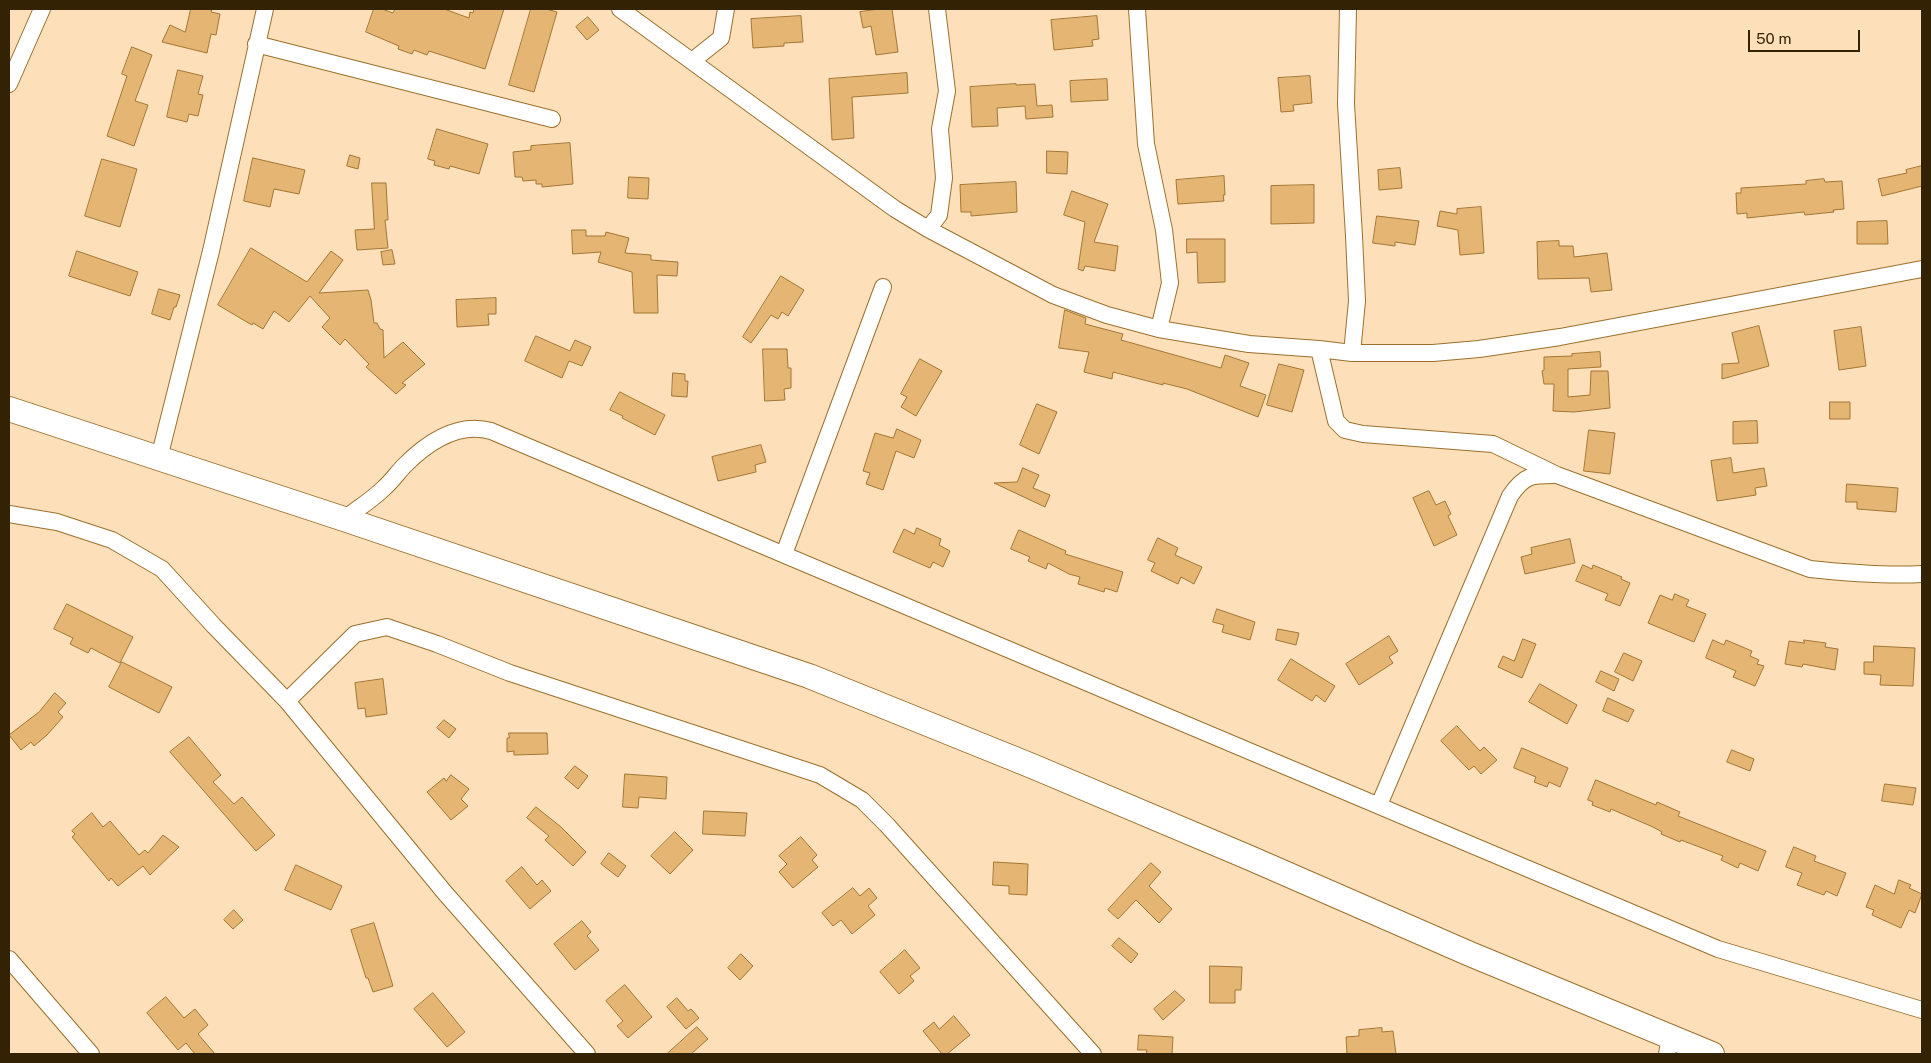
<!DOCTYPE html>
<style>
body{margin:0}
#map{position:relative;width:1931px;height:1063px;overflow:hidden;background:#fde0b9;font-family:"Public Sans",sans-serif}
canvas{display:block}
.frame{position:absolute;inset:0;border:10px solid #342205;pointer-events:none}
.scale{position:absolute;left:1748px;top:30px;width:112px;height:22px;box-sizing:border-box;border:2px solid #342205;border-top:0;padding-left:6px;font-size:15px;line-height:18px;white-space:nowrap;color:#342205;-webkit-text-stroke:4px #fde0b9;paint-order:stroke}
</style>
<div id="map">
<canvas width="1931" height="1063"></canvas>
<div class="frame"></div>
<div class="scale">50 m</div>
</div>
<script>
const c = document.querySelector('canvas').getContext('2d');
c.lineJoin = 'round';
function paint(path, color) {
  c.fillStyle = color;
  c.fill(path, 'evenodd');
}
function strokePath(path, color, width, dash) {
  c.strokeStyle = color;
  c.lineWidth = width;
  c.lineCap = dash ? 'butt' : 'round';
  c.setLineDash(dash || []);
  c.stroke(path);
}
const building = new Path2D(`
 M191,9H212L211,12L220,14L216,35L211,34L207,53L162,42L170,25L185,32Z
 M374,9H382L393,13L395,9H444L469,18L470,12L473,13L474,9H504L485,69L429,51L427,55L414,50L412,54L398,49L399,46L366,32Z
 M531,9H546L557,12L534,92L509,85Z
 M879,9H892L898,52L876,55L871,26L863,28L860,12Z
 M801,16L803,42L784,43V46L753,48L751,19Z
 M1097,16L1099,39L1092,40L1093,46L1054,50L1051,20Z
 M588,17L599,30L587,40L576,27Z
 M132,47L152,55L135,101L148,105L134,146L107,136L127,76L122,74Z
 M178,70L203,76L198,94L203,95L198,116L189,114L187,122L167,117Z
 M907,73L908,93L852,97L854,138L832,140L829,79Z
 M1310,76L1312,103L1293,105L1294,111L1281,112L1278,78Z
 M1107,79L1108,100L1071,102L1070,81Z
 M1016,84V85L1035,84L1037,106L1052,105L1053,117L1026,119L1025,106L997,108L998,126L972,127L970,87Z
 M437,129L488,144L479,174L450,166L449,169L434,165L435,161L428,159Z
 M570,143L573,184L542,187V184H536V180L523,181L522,177H515L513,152L531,150V146Z
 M1047,151L1068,152L1067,174L1047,173Z
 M350,155L360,158L358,169L347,166Z
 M253,158L305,170L299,194L274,189L270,207L244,201Z
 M102,159L137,169L120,227L85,216Z
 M1922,166V186L1882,196L1878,179L1907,173L1906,170Z
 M1400,168L1402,188L1379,190L1378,170Z
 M1224,176L1225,195H1223L1224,201L1178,204L1176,180Z
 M629,177L649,178L648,199L628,198Z
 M1824,179L1825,182L1842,181L1844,209L1833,210L1834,212L1805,215L1804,212L1747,218V213L1737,214L1736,193H1741V188L1806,184V181Z
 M1016,182L1017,212L971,216V212H961L960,185Z
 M372,183H386L388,220H385L388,248L357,250L355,230L374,229Z
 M1314,185V223L1271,224V186Z
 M1072,191L1108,204L1094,242L1118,246L1115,271L1085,266L1083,271L1078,269L1085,222L1064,215Z
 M1481,207L1484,253L1460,255L1458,230L1437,226L1440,211L1457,214V209Z
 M1377,216L1419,221L1415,245L1395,242V246L1373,243Z
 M1887,221L1888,244H1857V222Z
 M572,230H586V236H605L606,232L629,238L625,253L651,255V260L678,262L677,276L657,275L658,313H634L632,272L598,262L601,252L573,254Z
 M1187,239H1225V282L1198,283L1197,252L1187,253Z
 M1559,241V246H1573L1574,257L1607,253L1612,290L1591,292L1589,278L1538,279L1537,242Z
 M251,248L307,282L331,251L343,260L319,293L368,290L371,300L374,323H377L380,329L383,330L384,358L403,342L425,364L402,383L406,385L396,394L366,367L369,364L345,339L340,345L322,327L330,318L310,296L289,322L274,311L263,329L253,323L252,325L218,305Z
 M392,250L395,264L383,265L381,252Z
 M77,251L138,272L130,296L69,276Z
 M781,276L804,290L788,316L782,312L778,319L771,315L751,343L743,337Z
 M159,289L180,295L176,307H174L170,320L152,314Z
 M496,298V314H488L489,325L457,327L456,300Z
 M1065,310L1086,318L1085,324L1123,334L1121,340L1221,368L1225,355L1249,363L1240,386L1266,395L1258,417L1187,389L1163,383V385L1113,372L1112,379L1084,372L1089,352L1059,348Z
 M1759,326L1769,366L1722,379V364L1739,363L1732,333Z
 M1861,327L1866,366L1839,370L1834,331Z
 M536,336L570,351L575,340L591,347L582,366L569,361L562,378L525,361Z
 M763,349H787L788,368H791V388L784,389L785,400L765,401Z
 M1600,352L1601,367L1568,369V397L1590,395L1591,371H1608L1610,408L1574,412L1553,411L1554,384H1544L1542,371L1544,370V357L1572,356V354Z
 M920,359L942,371L916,416L901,407L907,397L901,394Z
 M1279,364L1304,370L1292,412L1267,405Z
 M673,373L685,374V381H688L687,397L672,396Z
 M620,392L665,415L655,435L622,418L623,416L610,410Z
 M1830,402H1850V419H1830Z
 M1037,404L1057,412L1039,454L1020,445Z
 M1757,421L1758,443L1733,444V422Z
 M897,429L921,440L914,458L896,451L883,490L866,484L870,473L863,471L875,433L893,438Z
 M1589,430L1615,433L1610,474L1584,471Z
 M761,445L766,462L755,465L756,472L718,481L712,457Z
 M1731,458L1733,473L1764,468L1767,486L1755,488L1756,495L1717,501L1711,461Z
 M1023,468L1039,475L1033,488L1050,495L1045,507L994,483L1017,482Z
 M1847,484L1898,488L1896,512L1857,509V502H1846Z
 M1429,491L1436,505L1445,501L1451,514L1448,516L1457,535L1434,546L1413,498Z
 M917,528L941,539L939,545L950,551L943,567L933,562L930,568L893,552L904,529L914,534Z
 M1019,530L1066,551L1065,554L1123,572L1117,592L1105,588L1104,592L1078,584L1080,577L1069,574L1048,563L1046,569L1028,561L1030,557L1011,549Z
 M1158,538L1178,548L1175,555L1202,567L1194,584L1181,577L1178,584L1151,571L1155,563L1148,560Z
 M1570,539L1575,563L1525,574L1521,557L1532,554L1531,548Z
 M1583,565L1592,569L1593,565L1622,577L1621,579L1630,583L1620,606L1605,600L1608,594L1576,581Z
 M1675,594L1689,600L1686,606L1706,614L1694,642L1648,623L1660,595L1672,600Z
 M67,604L133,637L120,663L91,648L88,653L70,644L73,638L54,629Z
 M1217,609L1255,622L1250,640L1222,632L1224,625L1213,622Z
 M1278,629L1299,633L1296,645L1276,640Z
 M1389,636L1398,651L1389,657L1393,663L1359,685L1346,664Z
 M1523,639L1536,644L1522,678L1498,667L1503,656L1514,661Z
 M1713,640L1724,645L1726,640L1752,651L1750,656L1759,660L1757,664L1764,666L1755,686L1733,677L1736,671L1706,658Z
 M1804,640L1826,643L1825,647L1838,649L1835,670L1803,664L1802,667L1785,664L1789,641L1804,643Z
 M1874,646L1915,648L1913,686L1880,685L1881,675L1864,674V662H1873Z
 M1624,653L1642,661L1633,681L1615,672Z
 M1291,659L1335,686L1325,702L1316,695L1312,701L1278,680Z
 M122,662L172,687L159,713L109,687Z
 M1601,671L1619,679L1614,691L1596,682Z
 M383,679L387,714L366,717L365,708L358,709L355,683Z
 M1540,684L1577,705L1567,724L1529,702Z
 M55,693L66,703L58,712L63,717L47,735L34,746L31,742L21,750L9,735L39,712Z
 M1608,698L1634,710L1628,722L1603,711Z
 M444,720L456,729L449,738L437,728Z
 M1457,726L1480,751L1484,747L1497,760L1481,774L1474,766L1469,770L1441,741Z
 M509,733H547L548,754L514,755V751L507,752V738H509Z
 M189,737L221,775L213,782L234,804L242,797L275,835L256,851L170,752Z
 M1522,748L1568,768L1560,787L1549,782L1547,787L1534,782L1536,777L1514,768Z
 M1732,750L1754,759L1750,771L1727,762Z
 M575,766L588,776L578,789L565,778Z
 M625,774L667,777L666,799L639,797L638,808L623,807Z
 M451,775L469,789L461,799L468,806L451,820L427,792L444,778L446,781Z
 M1596,780L1656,805L1657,802L1680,812L1678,816L1766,851L1758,871L1740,863L1738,868L1721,860L1723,856L1681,840L1680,842L1661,834L1662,832L1653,827L1611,809L1610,812L1592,805L1593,802L1588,800Z
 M1885,784L1916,788L1913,805L1882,801Z
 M536,807L561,827L586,852L573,866L545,840L549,836L527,818Z
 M704,811L747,813L745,836L703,834Z
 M92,813L103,827L110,821L139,855L145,850L148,853L163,835L179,847L150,875L143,866L118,886L111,878L109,881L72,837L75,834L72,831Z
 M675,832L693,850L670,874L651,856Z
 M801,837L817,855L812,860L818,867L793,888L779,872L787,864L779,856Z
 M1794,847L1816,856L1814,861L1846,873L1837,896L1826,891L1824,895L1797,885L1802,873L1786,867Z
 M609,853L626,866L618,877L601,864Z
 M994,862L1028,864L1027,895L1009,894V886L993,885Z
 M1151,863L1161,872L1149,886L1172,909L1159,923L1136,900L1118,919L1108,910Z
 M296,865L342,886L331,910L285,890Z
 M522,867L537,885L542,880L551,891L530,909L506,881Z
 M1899,880L1911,885L1909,888L1922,894L1915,913L1909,910L1901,928L1872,915L1874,910L1866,907L1875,885L1894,894Z
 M853,888L860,896L869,888L877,898L868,906L875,915L852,934L841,920L833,926L822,913Z
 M234,910L243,920L233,929L224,920Z
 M582,921L591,932L587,936L599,950L575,970L554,944Z
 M374,923L393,986L373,992L368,978H366L351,930Z
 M1119,938L1138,954L1131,963L1112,946Z
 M905,950L920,968L910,976L914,981L899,994L880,972Z
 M741,954L753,966L740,980L728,968Z
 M1210,966L1242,967L1241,990H1235V1003H1210Z
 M625,985L652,1017L628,1038L617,1026L623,1021L606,1001Z
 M1175,991L1185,1000L1163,1020L1154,1009Z
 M433,993L465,1032L447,1047L414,1009Z
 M166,997L184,1018L195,1009L208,1025L198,1034L215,1054H195L186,1043L178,1050L147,1013Z
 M677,998L688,1011L691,1009L699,1018L686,1029L667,1007Z
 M954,1016L970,1035L947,1054H942L923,1031L934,1022L939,1029Z
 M697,1027L708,1039L691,1054H667Z
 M1382,1028V1032L1393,1031L1396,1054H1347L1346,1037L1359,1036V1030Z
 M1139,1035L1173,1037L1172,1054H1146L1147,1050H1138Z`);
const street = new Path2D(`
 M620,9L895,209L928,229L1053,295L1107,315L1159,329L1249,344L1319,349L1352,353H1433L1479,349L1560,337L1922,269
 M1137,9L1146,144L1164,230L1170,283L1159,329
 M1348,9L1346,104L1354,236L1357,301L1352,353
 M256,44L552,119
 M692,61L721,38L726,9
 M9,84L42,9
 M928,229L939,215L944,178L940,129L947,91L937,9
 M1319,349L1336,421L1345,430L1363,434L1493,444L1555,474
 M159,458L211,251L265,9
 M9,514L57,522L112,540L162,569L214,626L287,701L445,893L587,1054
 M344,519C357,509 372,500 384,488C392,481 398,472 405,465C428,442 458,422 491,431L1718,949L1922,1010
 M784,554L883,287
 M287,701L355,634L387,627L437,644L510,673L820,775L862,800L887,825L1093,1054
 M1379,805L1510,496C1525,474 1532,475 1557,475L1810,569C1848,573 1884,576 1922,574
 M9,959L91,1054
 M1667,1054L1670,1037`);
const secondary = new Path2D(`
 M9,409L344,519L809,676L1032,766L1250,858L1470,954L1712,1054`);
paint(building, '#e5b574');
strokePath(building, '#a37634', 1);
strokePath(street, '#9c702d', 18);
strokePath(secondary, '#9c702d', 26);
strokePath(street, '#fff', 16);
strokePath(secondary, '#fff', 24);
</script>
